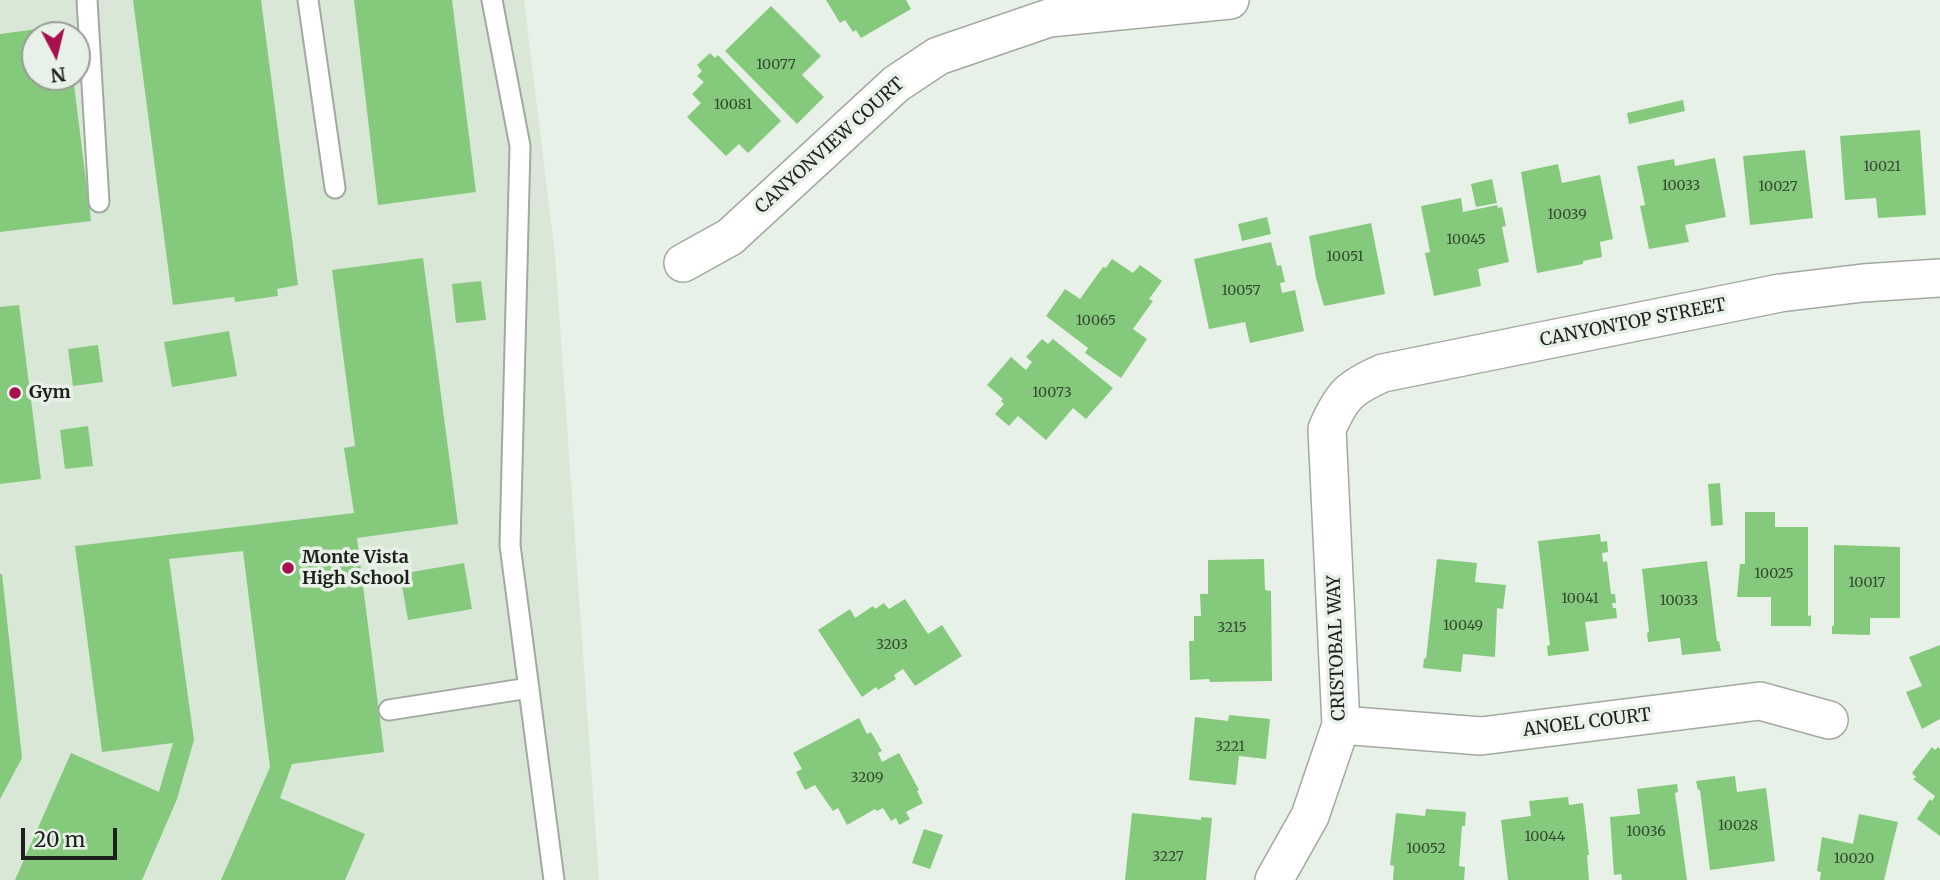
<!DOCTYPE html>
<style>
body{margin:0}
#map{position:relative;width:1940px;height:880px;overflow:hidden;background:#e8f1e7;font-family:Merriweather,serif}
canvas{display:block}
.north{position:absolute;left:21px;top:21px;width:70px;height:70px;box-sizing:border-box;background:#e8f1e7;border:2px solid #979d96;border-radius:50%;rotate:173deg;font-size:19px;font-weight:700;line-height:28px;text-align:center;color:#1d201c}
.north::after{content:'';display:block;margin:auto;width:24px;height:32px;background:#a5104d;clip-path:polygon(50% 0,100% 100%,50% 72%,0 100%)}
.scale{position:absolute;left:21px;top:828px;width:96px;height:32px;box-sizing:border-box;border:4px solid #1d201c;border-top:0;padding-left:9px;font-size:21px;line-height:24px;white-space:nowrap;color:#1d201c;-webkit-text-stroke:5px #e8f1e7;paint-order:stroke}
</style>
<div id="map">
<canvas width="1940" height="880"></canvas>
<div class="north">N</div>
<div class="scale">20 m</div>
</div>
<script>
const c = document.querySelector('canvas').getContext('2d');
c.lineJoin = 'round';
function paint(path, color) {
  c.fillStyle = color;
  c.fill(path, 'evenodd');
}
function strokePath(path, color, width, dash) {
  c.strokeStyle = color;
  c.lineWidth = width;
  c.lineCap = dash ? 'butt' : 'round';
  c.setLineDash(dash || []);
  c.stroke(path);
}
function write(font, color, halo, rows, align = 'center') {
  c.font = font + ' Merriweather,serif';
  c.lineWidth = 7;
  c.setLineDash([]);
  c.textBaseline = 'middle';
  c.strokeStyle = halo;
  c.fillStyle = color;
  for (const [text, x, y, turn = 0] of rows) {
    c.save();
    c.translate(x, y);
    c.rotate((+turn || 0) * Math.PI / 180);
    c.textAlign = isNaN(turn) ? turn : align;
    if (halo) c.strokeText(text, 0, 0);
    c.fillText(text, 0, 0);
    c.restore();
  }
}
const built = new Path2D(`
 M0,0H524L555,255L599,880H0ZM35,35H77V77H35Z`);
const building = new Path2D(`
 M133,0H261L298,285L277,289L278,296L235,302L234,297L173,305Z
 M354,0H452L476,192L378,205Z
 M826,0H906L911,9L861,38L856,30L853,32L845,20L840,23Z
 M771,6L821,56L802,75L824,97L797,124L725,51Z
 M67,25L68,35H35V77H73L91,221L0,232V34Z
 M710,53L715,58L718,55L781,121L748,153L739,144L726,156L687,117L701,103L692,94L704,82L697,76L702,71L697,65Z
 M1683,100L1685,111L1629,124L1627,113Z
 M1920,130L1926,215L1878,218L1876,198L1845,200L1840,136Z
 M1805,150L1813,218L1750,225L1743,156Z
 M1715,158L1726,217L1685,225L1689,242L1649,249L1640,206L1645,205L1637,166L1674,159L1675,166Z
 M1558,164L1562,183L1600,175L1613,239L1600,242L1602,257L1583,261V264L1537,273L1521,172Z
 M1492,179L1497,203L1476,207L1471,184Z
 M1461,198L1463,212L1497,205L1498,208L1502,207L1506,226L1502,227L1509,262L1478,269L1481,286L1434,296L1425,253L1430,252L1421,206Z
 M1267,217L1271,234L1242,241L1238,224Z
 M1371,223L1385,294L1324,306L1316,278L1309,236Z
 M1271,242L1277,266L1281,265L1285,282L1280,283L1282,293L1295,290L1304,331L1250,343L1245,322L1209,329L1194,259Z
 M423,258L458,524L357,538L384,752L292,764L280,798L365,834L345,880H221L270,767L243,551L169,559L194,740L177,799L142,880H15L71,753L159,792L173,743L102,752L75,546L354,513L344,448L355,446L332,270Z
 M1112,259L1133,273L1140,265L1162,281L1149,299L1153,301L1133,329L1147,339L1121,378L1085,353L1088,348L1046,316L1065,289L1080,299L1103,267L1106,268Z
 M481,281L486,320L456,323L452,284Z
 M19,305L41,479L0,484V307Z
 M229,331L237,376L172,387L164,342Z
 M1042,339L1048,344L1053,339L1113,388L1086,419L1073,408L1046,440L1018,416L1009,426L995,414L1004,404L1001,401L1003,399L987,385L1011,357L1026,370L1032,362L1026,357Z
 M98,345L103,382L73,386L68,349Z
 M88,426L93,466L65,469L60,430Z
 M1720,483L1723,525L1711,526L1708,484Z
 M1745,512H1775V527H1808V616L1811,615V626H1771V597H1737L1740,564H1745Z
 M1600,534L1601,542L1607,541L1608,552L1602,553L1603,562L1607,561L1611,594H1615L1616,603H1612L1613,608H1616L1617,618L1585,622L1589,651L1548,656L1547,646L1550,645L1538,541Z
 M1834,545L1900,547V618H1870V635L1832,634V626H1834Z
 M1264,559L1265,590L1271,591L1272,681L1210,682L1209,679L1190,680L1189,641H1194V616H1201L1200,594H1208V560Z
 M1437,559L1477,563L1475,582L1506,585L1503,609L1497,608L1495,657L1463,654L1461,672L1423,668L1424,658L1426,659Z
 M1707,561L1717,641H1719L1721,651L1682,655L1680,638L1648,642L1647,633L1649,632L1642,569Z
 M464,563L472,609L408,620L400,574Z
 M0,574H2L22,758L0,799Z
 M905,599L928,634L942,625L962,656L915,686L903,669L894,675L896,679L878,690L876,687L862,697L818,630L850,609L855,618L873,606L875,609L884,603L889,609Z
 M1940,645V719L1922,729L1906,692L1922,686L1909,657Z
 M1229,715L1270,719L1266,759L1239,756L1236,785L1189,780L1195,717L1228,721Z
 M859,718L867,734L871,732L882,751L878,753L882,762L899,753L919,790L917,791L923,803L906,812L910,819L899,825L896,818L891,821L883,808L877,811L875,809L847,825L838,808L833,811L815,785L805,790L796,772L802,769L793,753Z
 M1932,747L1935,750L1938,747L1940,749V836L1917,819L1930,799L1932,801L1935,796L1913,779L1916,777L1912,773Z
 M1735,776L1737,792L1766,788L1775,861L1710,870L1700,790H1698L1696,781Z
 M1677,784L1678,792L1675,793L1687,880H1622L1621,874L1614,875L1610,817L1640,814L1637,789Z
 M1568,797L1569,805L1583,803L1589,855H1587L1589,880H1508L1501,820L1531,816L1529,801Z
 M1426,809L1466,812L1465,826H1462L1459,866L1465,867L1464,880H1393L1394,866L1390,865L1396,813L1425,816Z
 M1132,813L1201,820V817L1212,818L1206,880H1125Z
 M1859,814L1898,822L1884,880H1820L1821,872L1817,871L1822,837L1853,844Z
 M924,829L943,835L930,869L912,863Z`);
const service = new Path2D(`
 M87,0L99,202
 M308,0L335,188
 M492,0L520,146L510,545L554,880
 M389,710L529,688`);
const minor = new Path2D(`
 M683,263L730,237L896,84L938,56L1049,18L1230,0
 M1341,725L1481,736L1760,701L1829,720
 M1274,880L1310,816L1341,725L1327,429C1342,395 1349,388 1383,373L1780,293L1863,283L1940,278`);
const markers = [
 [15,393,7,"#a5104d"],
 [288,568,7,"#a5104d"]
];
const numberNames = [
 ["10077",776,65],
 ["10081",733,105],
 ["10021",1882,167],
 ["10033",1681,186],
 ["10027",1778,187],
 ["10039",1567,215],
 ["10045",1466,240],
 ["10051",1345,257],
 ["10057",1241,291],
 ["10065",1096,321],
 ["10073",1052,393],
 ["10025",1774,574],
 ["10017",1867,583],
 ["10041",1580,599],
 ["10033",1679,601],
 ["10049",1463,626],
 ["3215",1232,628],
 ["3203",892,645],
 ["3221",1230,747],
 ["3209",867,778],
 ["10028",1738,826],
 ["10036",1646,832],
 ["10044",1545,837],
 ["10052",1426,849],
 ["3227",1168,857],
 ["10020",1854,859]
];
const streetNames = [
 ["CANYONVIEW COURT",830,146,-42],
 ["CANYONTOP STREET",1633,323,-11],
 ["CRISTOBAL WAY",1337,648,-92],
 ["ANOEL COURT",1587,723,-7]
];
const poiNames = [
 ["Gym",29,393],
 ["Monte Vista",302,558],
 ["High School",302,579]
];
paint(built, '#d9e7d7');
paint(building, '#85c97c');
strokePath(service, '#a1a9a0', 23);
strokePath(minor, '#a1a9a0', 40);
strokePath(service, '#fff', 19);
strokePath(minor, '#fff', 37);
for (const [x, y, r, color] of markers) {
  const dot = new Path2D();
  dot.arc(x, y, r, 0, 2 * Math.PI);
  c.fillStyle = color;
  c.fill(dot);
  strokePath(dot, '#e8f1e7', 2.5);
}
write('14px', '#374a34', null, numberNames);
write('18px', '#1d201c', '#e8f1e7', streetNames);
write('bold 18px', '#1d201c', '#e8f1e7', poiNames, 'left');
</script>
